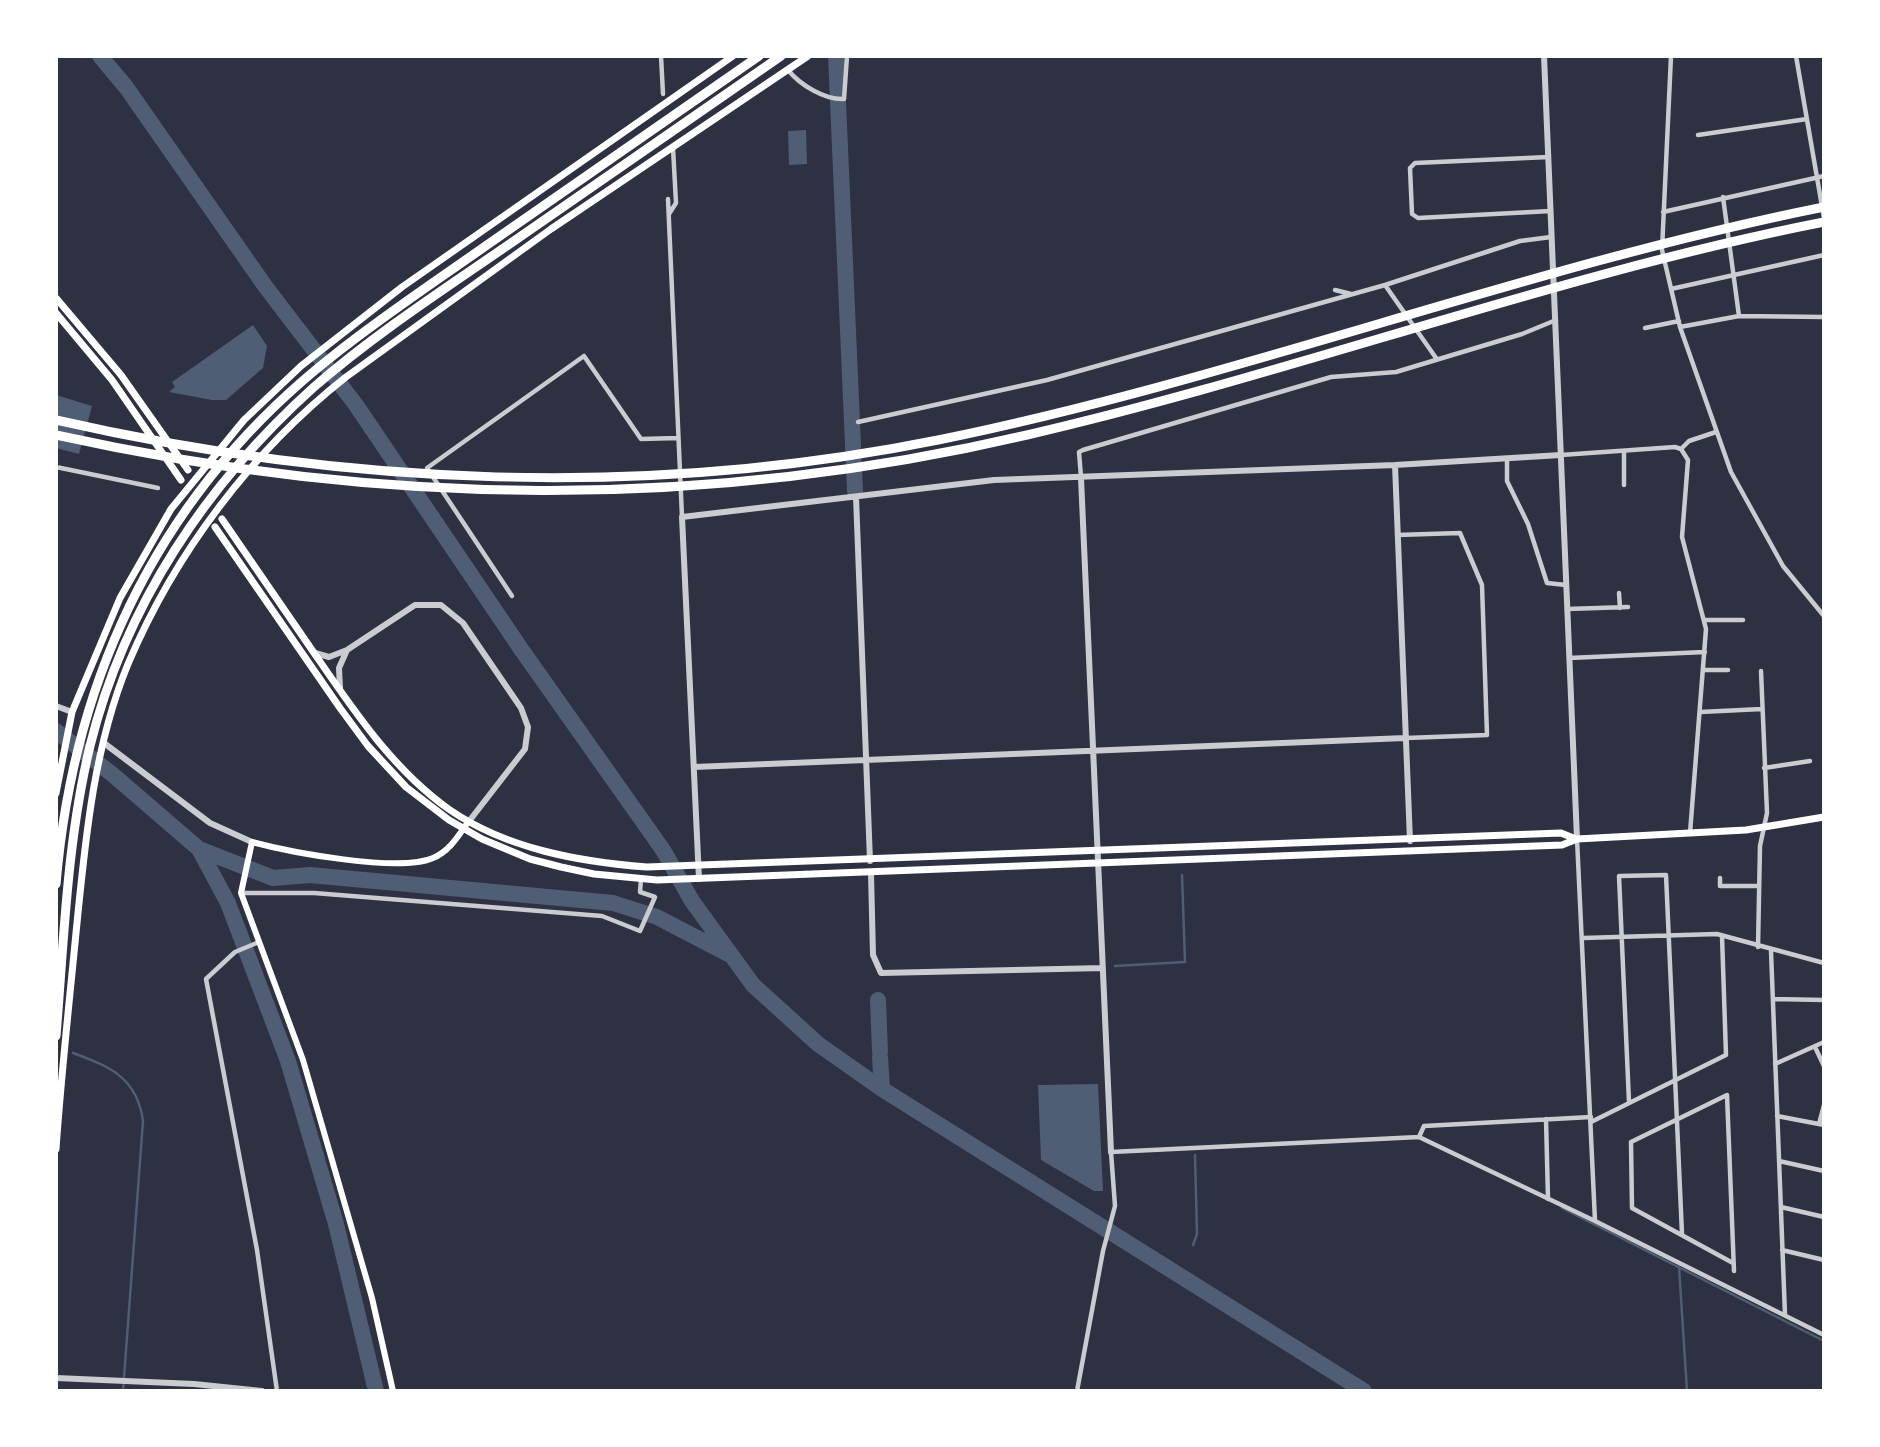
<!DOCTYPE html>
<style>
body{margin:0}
#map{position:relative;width:1880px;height:1447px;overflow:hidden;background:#2d3142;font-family:Inter,sans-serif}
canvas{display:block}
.frame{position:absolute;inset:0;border:58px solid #fff;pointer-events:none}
</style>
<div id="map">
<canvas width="1880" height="1447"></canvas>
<div class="frame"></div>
</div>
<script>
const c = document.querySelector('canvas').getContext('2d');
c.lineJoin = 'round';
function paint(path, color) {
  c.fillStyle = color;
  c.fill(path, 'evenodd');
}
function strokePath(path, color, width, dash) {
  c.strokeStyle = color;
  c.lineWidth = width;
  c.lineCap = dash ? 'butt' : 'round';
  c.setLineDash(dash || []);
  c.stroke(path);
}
const water = new Path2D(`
 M806,130L807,164L789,165L788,131Z
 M253,325L267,346L263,368L226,400H212L169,392L175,387L172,382Z
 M56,395L92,406L79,454L56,448Z
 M1098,1084L1103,1191H1094L1041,1160L1038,1085Z`);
const stream = new Path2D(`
 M1115,966L1185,962L1182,875
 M73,1053C111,1067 137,1078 143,1121L123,1391
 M1562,1208L1824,1341
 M1193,1245L1197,1234L1195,1155
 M1679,1267L1687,1391`);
const river = new Path2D(`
 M100,56L126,87L265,286L356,405L521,649L663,850L692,901L753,985L818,1044L882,1089L1364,1391
 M836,56L855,491
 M56,731L112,774L199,849L228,903L288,1061L336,1224L376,1391
 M199,849L273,878L310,875L613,903L657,917L728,954
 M878,1000L880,1052
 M880,1057L882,1089`);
const minor = new Path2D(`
 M661,56L663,94
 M1671,56L1662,250L1680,327L1731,472L1783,566L1824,616
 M1796,56L1824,218
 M788,70C800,85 825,100 844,99L847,56
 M1698,135L1807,119
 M1549,157L1415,163L1410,168L1412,214L1418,218L1551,211
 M1723,197L1739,316
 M668,199L682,517
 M1663,212L1824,176
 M669,214L676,203L673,148
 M1385,285L1436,358
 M1671,289L1824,255
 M1335,290L1351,294
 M1680,327L1739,316L1824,317
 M1645,328L1679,321
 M858,422L1047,380L1385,285L1520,241L1551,237
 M1681,449L1689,441L1716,432
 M1561,455L1675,447L1681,449L1688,460L1682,537L1706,629L1690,833
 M1507,458V481L1528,524L1547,583L1566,585
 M56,467L158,488
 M1081,477L1079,452L1083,450L1331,377L1396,372L1522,334L1556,320
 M1624,485V451
 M1397,535L1460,533L1482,585L1487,735L1406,738
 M1619,593L1620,608
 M512,596L427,468L584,356L641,439L677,438
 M1567,609L1628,607
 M1704,620H1743
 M1569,658L1705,652
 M1704,670H1728
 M1700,712L1762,709
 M1764,768L1810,761
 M1577,839L1595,1221L1824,1335
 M1720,878V886H1759
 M241,893H314L602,916L640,931L655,897L640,892L641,879
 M1583,938L1717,934L1824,963
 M259,942L235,952L206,979L257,1250L277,1391
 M1758,947L1760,846L1767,813L1761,671
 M1771,951L1785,1315
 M1774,999L1824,1000
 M1815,1047L1824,1066
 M1775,1064L1824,1042
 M1629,1102L1619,876L1666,875L1682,1234
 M1777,1116L1824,1125
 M1546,1119L1548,1199
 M1591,1122L1726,1055L1722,936
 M1819,1124L1824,1105
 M1419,1137L1595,1221
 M1779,1161L1824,1171
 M1781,1207L1824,1217
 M1782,1250L1824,1260
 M1733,1263L1632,1208L1631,1142L1727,1095L1734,1271
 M1077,1391L1103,1251L1115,1206L1111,1152L1419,1137L1424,1126L1591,1117`);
const tertiary = new Path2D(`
 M1544,56L1577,839
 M1395,465L1410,841
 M1081,478L1111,1152
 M856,497L870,861
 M315,653L329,657L347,650L415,605H441L463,623L521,708L528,727L525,749L470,820
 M340,688L339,668L347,650
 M56,706L72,712
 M104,743L210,823L252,842
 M694,767L1405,738
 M871,874L873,955L881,973L1103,968
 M699,879L682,517L994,480L1395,465L1561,455
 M56,1378L194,1384L262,1391`);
const secondary = new Path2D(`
 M393,1391L372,1298L303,1060L241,893L252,842C289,852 399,873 433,858C448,852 457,838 466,825`);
const primary = new Path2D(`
 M56,298L121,375L188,470
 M56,313L112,380L181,480
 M222,519C252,562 282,606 312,650C352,708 392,769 450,810C507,849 580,862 647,867L1561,833L1576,839
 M215,527L340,708L368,746L406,787L449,820L482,839L530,859L561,867L594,874L657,880L1562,845L1577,839L1746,830L1824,817
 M56,793L72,712L120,598L171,509L244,420L301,366L402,287L733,56
 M56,1149C61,1077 69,1005 76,933C85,843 93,749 128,664C175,553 252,451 346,377L551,229L808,56`);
const motorway = new Path2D(`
 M56,420C345,486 646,499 938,440C1238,379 1524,267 1824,207
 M56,435C382,507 701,511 1027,435C1295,373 1554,275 1824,222
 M56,884C74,670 164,488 334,355C383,316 436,281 487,245C578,182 669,119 759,56
 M56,1036C64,939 67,841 90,746C125,605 207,483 314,387C376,333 446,288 514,241C603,180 692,118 781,56`);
paint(water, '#4f5d75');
strokePath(stream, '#4f5d75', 2.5);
strokePath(river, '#4f5d75', 16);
strokePath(minor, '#caccd0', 4.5);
strokePath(tertiary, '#caccd0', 6);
strokePath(secondary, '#fff', 6);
strokePath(primary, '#fff', 7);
strokePath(motorway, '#fff', 9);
</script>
